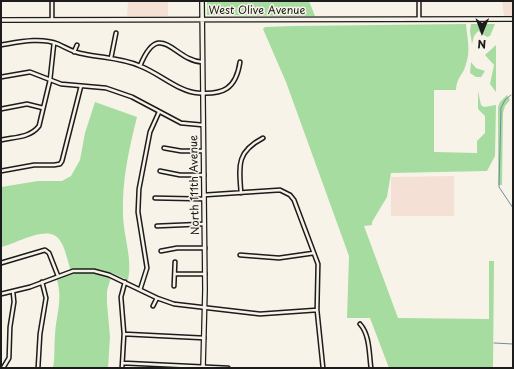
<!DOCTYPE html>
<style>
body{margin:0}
#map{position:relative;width:514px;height:369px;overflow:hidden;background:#f7f3e8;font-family:"Playpen Sans",sans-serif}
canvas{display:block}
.frame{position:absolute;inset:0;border:2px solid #1c1c1c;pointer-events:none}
.north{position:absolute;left:462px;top:12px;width:40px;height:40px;-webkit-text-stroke:3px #f7f3e8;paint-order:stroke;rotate:181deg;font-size:11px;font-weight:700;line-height:16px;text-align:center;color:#1c1c1c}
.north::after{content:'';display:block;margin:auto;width:14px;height:18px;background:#1c1c1c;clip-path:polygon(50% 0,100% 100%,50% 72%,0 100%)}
</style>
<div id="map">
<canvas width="514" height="369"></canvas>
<div class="frame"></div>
<div class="north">N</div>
</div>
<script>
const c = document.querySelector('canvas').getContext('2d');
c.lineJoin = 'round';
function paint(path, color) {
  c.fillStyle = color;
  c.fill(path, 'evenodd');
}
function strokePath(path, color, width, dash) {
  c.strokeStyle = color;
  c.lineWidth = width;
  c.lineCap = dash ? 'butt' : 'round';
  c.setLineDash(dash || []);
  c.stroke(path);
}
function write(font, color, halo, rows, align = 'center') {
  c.font = font + ' "Playpen Sans",sans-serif';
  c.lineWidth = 3;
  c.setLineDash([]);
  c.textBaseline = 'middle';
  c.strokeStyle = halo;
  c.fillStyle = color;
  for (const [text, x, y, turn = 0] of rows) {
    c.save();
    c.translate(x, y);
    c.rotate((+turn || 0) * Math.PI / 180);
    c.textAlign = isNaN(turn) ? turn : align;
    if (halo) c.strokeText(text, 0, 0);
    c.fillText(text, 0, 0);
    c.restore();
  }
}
const built = new Path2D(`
 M128,1H168V16H127Z
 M502,1H513V16H504Z
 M454,176V216H391V177Z`);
const green = new Path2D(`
 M207,1H309L315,16L207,15Z
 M466,24C467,38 471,50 466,64C463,76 457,76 456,90H434V152L477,153V141L485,133V116L478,109V91L481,105L484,107L496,105L495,156L487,171L391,173L387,197L372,222V225L364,226L398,318L489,319V261H494L493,368H389L370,318H347L349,256L286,82L263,29L265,27L293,26Z
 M471,24H495L490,36L487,37L478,31L474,36L472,44L470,31Z
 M496,45V92L490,84L494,65L485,55Z
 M471,62L476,68L485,71L481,77H476L470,73Z
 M507,95L510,100L505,106L503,113L502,185H498V107L500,102Z
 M95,102L137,117C129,149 122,180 123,213C123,236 133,258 128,280L112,273L107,291V303L110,337L108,368H53C55,358 54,347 55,336C56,315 63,301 57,280L72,274C68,264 66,248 59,239C47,224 16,244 1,247V187L38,181H62L71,176L80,160L85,133Z`);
const stream = new Path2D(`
 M511,95L505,100L501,108L499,187L513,208
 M494,343L513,344`);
const street = new Path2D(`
 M419,1V19
 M52,20V1
 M1,45C19,42 41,37 58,44C67,48 74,53 84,54C103,58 122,58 140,66C159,73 179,92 198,93C223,95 236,89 240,62
 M74,52L77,45
 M111,58L116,33
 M140,66C160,17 174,61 202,62
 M1,77L30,72L61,84L106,88L132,97L181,123L203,125
 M1,109L27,104L43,108
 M1,140C14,137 30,138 39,126L50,80L54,43
 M164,148L181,151H203
 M1,171L34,165H54L60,164L62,161L81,86
 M160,171L180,175H204
 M241,193C239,166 236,152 263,138
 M204,195L280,190L290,195L294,200L318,264L317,310L323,368
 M155,198L204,199
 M157,226L204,224
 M161,251L177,248H205
 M240,255L279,258L314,253
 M1,263L45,250L49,253L58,276
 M176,274H205
 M174,286L175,262
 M140,290L147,268L138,212L139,189L150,132L159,112
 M1,294L30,287L73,271H94L109,275L157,298L174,304L260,314L317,310
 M153,306L157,298
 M360,324C370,335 369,354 371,368
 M124,334L204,338
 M123,363L228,368
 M3,368L9,358L10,327L14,302L13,292
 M38,368L40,334L46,298L42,282
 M122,368L124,334L121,297L125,282`);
const secondary = new Path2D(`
 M202,1L205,290L203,368
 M1,20L513,19`);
const streetNames = [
 ["West Olive Avenue",257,11],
 ["North 111th Avenue",195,185,-91]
];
paint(built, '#f5e0d5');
paint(green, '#a6dca0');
strokePath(stream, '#74899f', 1);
strokePath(street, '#1c1c1c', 5.5);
strokePath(secondary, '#1c1c1c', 6);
strokePath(street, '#f7f3e8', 2.5);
strokePath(secondary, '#f7f3e8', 3.5);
write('11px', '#1c1c1c', '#f7f3e8', streetNames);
</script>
